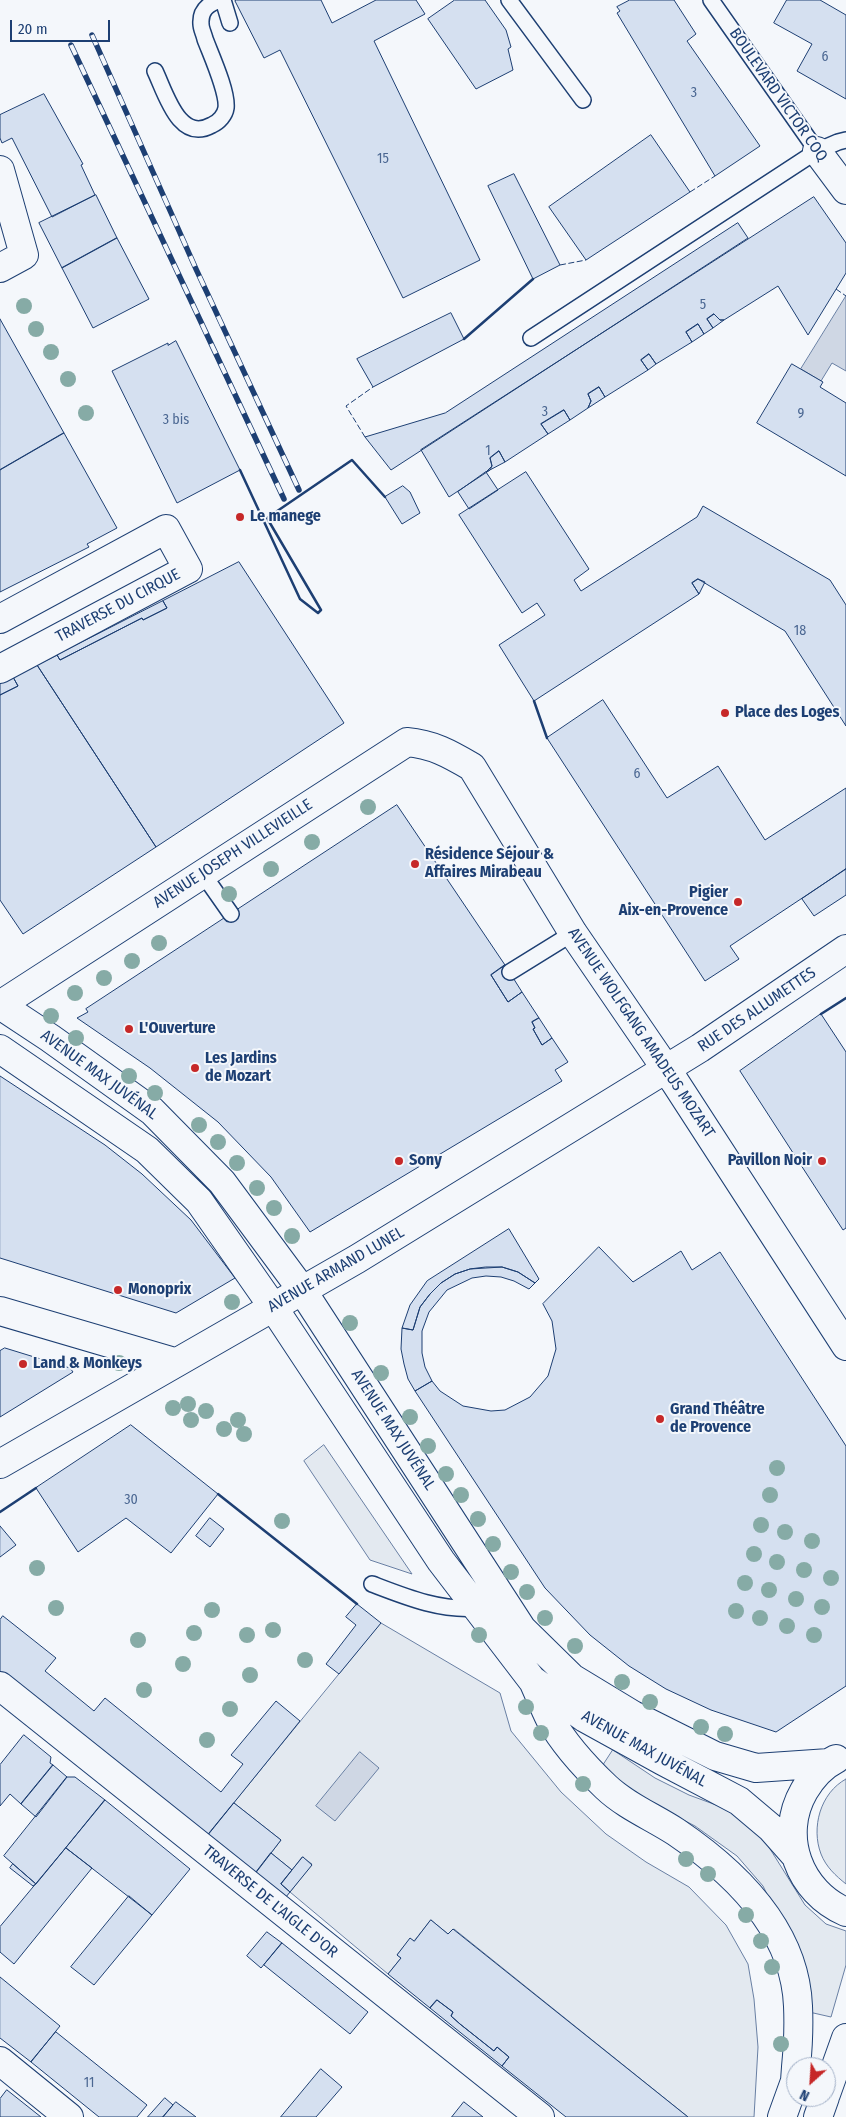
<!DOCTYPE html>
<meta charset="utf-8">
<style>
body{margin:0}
#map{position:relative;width:846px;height:2117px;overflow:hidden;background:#f4f7fb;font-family:"Fira Sans Condensed",sans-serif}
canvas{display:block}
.north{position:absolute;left:786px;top:2057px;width:50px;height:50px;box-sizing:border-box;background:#f4f7fb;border:1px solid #9eadc5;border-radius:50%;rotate:206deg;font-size:14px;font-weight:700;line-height:20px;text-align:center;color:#1d3f73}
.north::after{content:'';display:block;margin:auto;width:18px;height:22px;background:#c62828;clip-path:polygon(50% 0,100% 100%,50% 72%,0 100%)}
.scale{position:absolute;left:10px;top:20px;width:100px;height:22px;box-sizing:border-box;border:2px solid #1d3f73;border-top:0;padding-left:6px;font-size:15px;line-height:18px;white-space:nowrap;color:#1d3f73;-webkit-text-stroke:4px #f4f7fb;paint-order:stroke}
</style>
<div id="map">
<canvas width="846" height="2117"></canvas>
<div class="north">N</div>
<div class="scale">20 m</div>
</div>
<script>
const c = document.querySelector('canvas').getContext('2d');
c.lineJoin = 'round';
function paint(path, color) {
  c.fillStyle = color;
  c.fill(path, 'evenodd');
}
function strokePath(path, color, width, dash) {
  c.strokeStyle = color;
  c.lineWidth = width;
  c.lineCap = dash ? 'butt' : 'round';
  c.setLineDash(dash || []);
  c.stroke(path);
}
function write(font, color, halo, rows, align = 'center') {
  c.font = font + ' "Fira Sans Condensed",sans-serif';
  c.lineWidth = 4;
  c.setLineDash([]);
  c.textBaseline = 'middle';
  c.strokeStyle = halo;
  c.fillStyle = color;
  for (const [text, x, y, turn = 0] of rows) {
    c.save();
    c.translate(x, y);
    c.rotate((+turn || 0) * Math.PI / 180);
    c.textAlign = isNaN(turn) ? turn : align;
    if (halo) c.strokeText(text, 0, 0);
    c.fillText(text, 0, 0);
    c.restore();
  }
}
const green = new Path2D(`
 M324,1445L412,1574L370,1560L304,1461Z
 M381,1623L500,1693L511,1731L561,1792L606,1834L646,1862L689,1887L726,1925L748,1964L754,1999L758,2047L754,2117H688L454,1929L448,1934L431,1920L414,1941L410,1939L397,1955L401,1958L388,1974L290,1892L312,1864L302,1857L292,1870L271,1853L281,1840L234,1803Z
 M613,1750L655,1778L689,1795L727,1809L757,1828L805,1905L826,1924L846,1931V1965L831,2017L809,2012L786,1933L763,1886L737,1856L695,1826L637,1796L602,1767Z
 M846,1779V1884C836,1876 826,1867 821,1854C811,1828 820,1793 846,1779Z`);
const water = new Path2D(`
 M846,296V371L832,363L821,381L801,369Z
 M360,1752L379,1768L335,1821L316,1806Z`);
const building = new Path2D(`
 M237,0H321L332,23L376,0H416L425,14L374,41L480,260L403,298L280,50L264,58L235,1Z
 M455,0H485L506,30L511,47L508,49L513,70L476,89L428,19Z
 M630,0H674L696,34L687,41L760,146L715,176L617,13L620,11L617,7Z
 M787,0H820L846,15V99L797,71L812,44L774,23Z
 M44,94L83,164L81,165L95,195L52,217L12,138L2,143L0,138V115Z
 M651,135L690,192L586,260L549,207Z
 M514,174L560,265L533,279L488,186Z
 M96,195L117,238L62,268L39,223Z
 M814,197L846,243V273L808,335L778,286L724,320H720L714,314L707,319L713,328L704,334L698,324L686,332L692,342L656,364L649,354L641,360L648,370L605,397L599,387L588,394L591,401L588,408L570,420L564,410L541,424L548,434L505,462L499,451L490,458L492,466L490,470L449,497L421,450Z
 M738,223L748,238L391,470L365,437L445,413Z
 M117,238L149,299L93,328L62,268Z
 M451,313L464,339L373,387L357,359Z
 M714,314L720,320H724L713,328L707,319Z
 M0,319L64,433L0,470Z
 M698,324L704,334L692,342L686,332Z
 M176,341L240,470L177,503L112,371L168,343V345Z
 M649,354L656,364L648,370L641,360Z
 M792,364L823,382L820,387L846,403V476L757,423Z
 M599,387L605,397L588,408L591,401L588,394Z
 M564,410L570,420L548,434L541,424Z
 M64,433L117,528L87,544L89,547L0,592V470Z
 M499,451L505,462L486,472L492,466L490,458Z
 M486,472L498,490L469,509L458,492Z
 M526,472L589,569L574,580L581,591L697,517L703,506L830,580L846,605V726L785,631L698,579L692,583L699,594L534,701L499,645L545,615L537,603L522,613L459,515Z
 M403,486L410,492L420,513L402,524L385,497Z
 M239,562L344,723L156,847L37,665L57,655L60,660L142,618L143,620L167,608L163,601Z
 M698,579L705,582L699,594L692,583Z
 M163,601L167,608L143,620L142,618L60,660L57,655Z
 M37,665L156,847L23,934L0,900V695L18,686L13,677Z
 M13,677L18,686L0,695V684Z
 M603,700L667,798L718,766L765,840L846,788V869L730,946L739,959L705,981L547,738Z
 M397,805L505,965L491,975L508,1002L522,992L539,1018L532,1022L535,1028L533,1029L542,1045L552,1038L568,1062L555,1070L562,1081L310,1232L271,1177L218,1122L150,1068L77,1018L88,1012L86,1009Z
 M846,869V895L814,916L802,899Z
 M505,965L522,992L508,1002L491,975Z
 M821,1014L846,1052V1228L843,1230L740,1071Z
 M539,1018L552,1038L542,1045L533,1029L535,1028L532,1022Z
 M0,1076L105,1145L142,1174L191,1220L235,1278L176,1313L0,1258Z
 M509,1229L539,1279L535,1283L518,1272L502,1267L470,1269L455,1274L441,1283L430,1294L420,1307L413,1330L402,1328L410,1305L427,1281Z
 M599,1247L633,1282L681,1251L692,1270L720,1252L846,1446V1686L776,1732L711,1710L666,1689L629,1666L590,1635L545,1588L415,1391L432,1381L440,1391L463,1406L491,1411L505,1410L530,1397L548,1376L556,1349L552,1321L543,1304Z
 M486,1267H502L518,1272L535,1283L529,1289L514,1281L501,1277L486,1276L472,1278L447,1290L429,1312L422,1331V1353L425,1367L432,1381L415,1391L408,1379L404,1364L401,1349L402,1328L413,1330L420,1307L430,1294L441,1283L455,1274L470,1269Z
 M5,1348L70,1368L73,1372L0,1417V1351Z
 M131,1425L218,1494L171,1553L126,1518L78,1552L36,1488Z
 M210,1518L224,1529L210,1547L196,1536Z
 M0,1526L16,1545L0,1557Z
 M357,1604L381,1623L339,1674L326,1664L356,1625L346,1617Z
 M3,1616L56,1658L45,1671L94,1711L105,1698L221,1792L243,1764L231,1755L276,1701L300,1721L203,1841L0,1676V1620Z
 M24,1735L51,1757L50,1763L53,1765L21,1804L10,1794L0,1806V1765Z
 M53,1765L67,1777L36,1817L21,1804Z
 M67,1777H75L105,1800L36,1884L4,1856Z
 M105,1800L190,1869L152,1915L66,1848Z
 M234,1803L281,1840L251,1879L203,1841Z
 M66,1848L92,1868L14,1964L0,1952V1927Z
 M271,1853L292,1870L281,1884L290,1892L281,1903L251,1879Z
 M303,1857L312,1865L290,1892L281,1884Z
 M13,1864L36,1884L33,1886L10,1868Z
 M129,1896L152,1915L94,1985L71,1967Z
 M431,1920L448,1934L453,1929L688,2117H566L502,2066L509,2057L497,2047L494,2051L460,2024L451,2016L453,2012L437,2000L430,2008L388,1974L401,1958L397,1955L410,1938L414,1941Z
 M267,1932L282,1943L261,1968L247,1956Z
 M282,1943L368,2012L350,2034L264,1965Z
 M0,1977L60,2026L31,2062L0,2038Z
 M437,2000L453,2012L451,2016L460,2024L494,2051L497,2047L509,2057L502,2066L430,2008Z
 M56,2032L147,2105L137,2117H99L31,2062Z
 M321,2069L342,2087L316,2117H281Z
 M7,2090L41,2117H0V2099Z
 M165,2098L173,2105L163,2117H148Z
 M176,2102L196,2117H163Z
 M464,2102L483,2117H452Z`);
const lane = new Path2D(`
 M223,0L230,23
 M509,0L583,100
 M711,0L817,151
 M155,71C166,94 179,143 212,125C219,122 225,115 226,108C228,92 211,55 205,39C204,34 201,29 201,24C200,10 208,4 220,0
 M531,338L817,151L838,142L846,140
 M203,874L231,914
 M510,972L573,933
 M372,1584C406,1597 440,1611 477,1608`);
const street = new Path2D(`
 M817,151L846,190
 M0,170L24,255L0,268
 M0,619L166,529L188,569L0,669
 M0,1005L407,742C432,744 450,754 472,767L573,933L675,1082L846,1346
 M0,1311L174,1362
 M0,1464L357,1259L700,1048L846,949
 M0,1686L540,2117
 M0,2061L69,2117`);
const secondary = new Path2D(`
 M0,1005L50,1038L152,1111L222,1182L302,1290L522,1629L572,1678L633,1715L715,1756L756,1768L829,1763
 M0,1049L147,1150L199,1201L273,1307L441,1561L532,1680L585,1718L663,1761L739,1801L771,1828L794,1854
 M533,1681C539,1694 544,1707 550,1719C564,1744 585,1767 606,1787C626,1806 653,1817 676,1832C735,1872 795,1930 798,2006C799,2027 798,2047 796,2067
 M836,1759C822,1766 811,1779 804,1791C778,1836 799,1892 846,1912
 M826,2094L846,2038
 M782,2117L795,2081L796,2067
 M818,2117L825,2097`);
const rail = new Path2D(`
 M92,35L196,269L299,490
 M71,45L284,499`);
const fence = new Path2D(`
 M690,192L715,176
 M560,265L586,260
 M836,289L846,296
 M365,437L346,406L373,387`);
const wall = new Path2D(`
 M464,339L533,279
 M240,470L300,599L318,613L321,610L267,518L352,460L385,497
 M534,701L547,738
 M821,1014L846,998
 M218,1494L357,1604
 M0,1512L36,1488`);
const trees = [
 [24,306],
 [36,329],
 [51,352],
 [68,379],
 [86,413],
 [368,807],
 [312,842],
 [271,869],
 [229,894],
 [159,943],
 [132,961],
 [104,978],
 [75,993],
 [51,1016],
 [76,1038],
 [129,1076],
 [155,1093],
 [199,1125],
 [218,1142],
 [237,1163],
 [257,1188],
 [274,1208],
 [292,1236],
 [232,1302],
 [350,1323],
 [119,1363],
 [381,1373],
 [188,1404],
 [173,1408],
 [206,1411],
 [410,1417],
 [191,1420],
 [238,1420],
 [224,1429],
 [244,1434],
 [428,1446],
 [777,1468],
 [446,1474],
 [461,1495],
 [770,1495],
 [478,1519],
 [282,1521],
 [761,1525],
 [785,1532],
 [812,1541],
 [493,1544],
 [754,1554],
 [777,1562],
 [37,1568],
 [804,1570],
 [511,1572],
 [831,1578],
 [745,1583],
 [769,1590],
 [527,1592],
 [796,1599],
 [822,1607],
 [56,1608],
 [212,1610],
 [736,1611],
 [545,1618],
 [760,1618],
 [787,1626],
 [273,1630],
 [194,1633],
 [247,1635],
 [479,1635],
 [814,1635],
 [138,1640],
 [575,1646],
 [305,1660],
 [183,1664],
 [250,1675],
 [622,1682],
 [144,1690],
 [650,1702],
 [526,1707],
 [230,1709],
 [701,1727],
 [541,1733],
 [725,1734],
 [207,1740],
 [583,1784],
 [686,1859],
 [708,1874],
 [746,1915],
 [761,1941],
 [772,1967],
 [781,2044]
];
const markers = [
 [240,517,5,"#c62828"],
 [725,713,5,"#c62828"],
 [415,864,5,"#c62828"],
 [738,902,5,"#c62828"],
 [129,1029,5,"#c62828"],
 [195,1068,5,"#c62828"],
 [399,1161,5,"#c62828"],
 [822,1161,5,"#c62828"],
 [118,1290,5,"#c62828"],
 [23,1364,5,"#c62828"],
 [660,1419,5,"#c62828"]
];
const numberNames = [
 ["6",825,57],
 ["3",694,93],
 ["15",383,159],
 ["5",703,305],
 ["3",545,412],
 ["9",801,414],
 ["3 bis",176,420],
 ["1",488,451],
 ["18",800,631],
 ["6",637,774],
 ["30",131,1500],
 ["11",89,2083]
];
const streetNames = [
 ["BOULEVARD VICTOR COQ",778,95,55],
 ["TRAVERSE DU CIRQUE",118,606,-28],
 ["AVENUE JOSEPH VILLEVIEILLE",233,854,-33],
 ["RUE DES ALLUMETTES",757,1010,-34],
 ["AVENUE WOLFGANG AMADEUS MOZART",641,1033,56],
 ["AVENUE MAX JUVÉNAL",99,1075,36],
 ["AVENUE ARMAND LUNEL",336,1270,-30],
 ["AVENUE MAX JUVÉNAL",393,1430,57],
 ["AVENUE MAX JUVÉNAL",644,1749,29],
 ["TRAVERSE DE L'AIGLE D'OR",270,1902,39]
];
const poiNames = [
 ["Le manege",250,517],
 ["Place des Loges",735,713],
 ["Résidence Séjour &",425,855],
 ["Affaires Mirabeau",425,873],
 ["Pigier",728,893,"right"],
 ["Aix-en-Provence",728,911,"right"],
 ["L'Ouverture",139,1029],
 ["Les Jardins",205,1059],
 ["de Mozart",205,1077],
 ["Sony",409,1161],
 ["Pavillon Noir",812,1161,"right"],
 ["Monoprix",128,1290],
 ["Land & Monkeys",33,1364],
 ["Grand Théâtre",670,1410],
 ["de Provence",670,1428]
];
paint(green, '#e3e9f0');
strokePath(green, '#687fa3', 1);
paint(water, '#cfd7e4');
strokePath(water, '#687fa3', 1);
paint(building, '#d5e0f0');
strokePath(building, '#1d3f73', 1);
strokePath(lane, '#1d3f73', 18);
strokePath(street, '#1d3f73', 30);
strokePath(secondary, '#1d3f73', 30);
strokePath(lane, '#f4f7fb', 15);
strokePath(street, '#f4f7fb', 28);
strokePath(secondary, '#f4f7fb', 28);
strokePath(rail, '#1d3f73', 5.5);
strokePath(rail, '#f4f7fb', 4, [11]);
strokePath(fence, '#1d3f73', 1, [6, 2.5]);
strokePath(wall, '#1d3f73', 2.5);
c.fillStyle = '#86aba6';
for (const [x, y] of trees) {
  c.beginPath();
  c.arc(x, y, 8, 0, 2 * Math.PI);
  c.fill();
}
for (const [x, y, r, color] of markers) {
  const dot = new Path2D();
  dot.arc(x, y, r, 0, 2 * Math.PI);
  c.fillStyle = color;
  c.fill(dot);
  strokePath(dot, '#f4f7fb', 2);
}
write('14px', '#4b6792', null, numberNames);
write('16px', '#1d3f73', '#f4f7fb', streetNames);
write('bold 16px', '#1d3f73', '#f4f7fb', poiNames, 'left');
</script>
